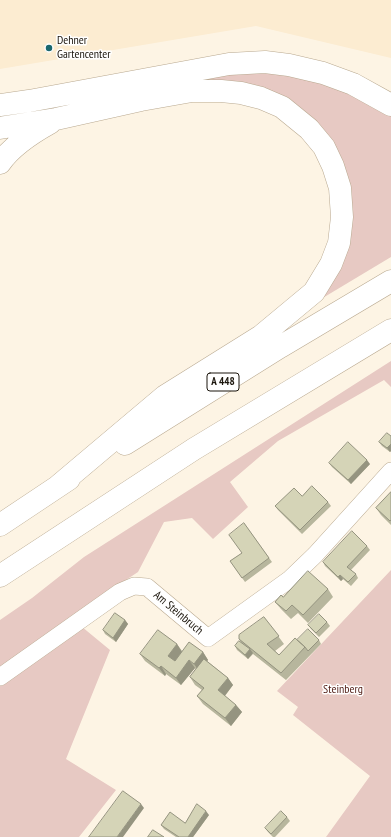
<!DOCTYPE html>
<style>
body{margin:0}
canvas{display:block;background:#fdf4e4}
</style>
<canvas width="391" height="837"></canvas>
<script>
const c = document.querySelector('canvas').getContext('2d');
c.lineJoin = 'round';
function paint(path, color) {
  c.fillStyle = color;
  c.fill(path, 'evenodd');
}
function strokePath(path, color, width, dash) {
  c.strokeStyle = color;
  c.lineWidth = width;
  c.lineCap = dash ? 'butt' : 'round';
  c.setLineDash(dash || []);
  c.stroke(path);
}
function write(font, color, halo, rows, align = 'center') {
  c.font = font + ' "PT Sans Narrow",sans-serif';
  c.lineWidth = 3;
  c.setLineDash([]);
  c.textBaseline = 'middle';
  c.strokeStyle = halo;
  c.fillStyle = color;
  for (const [text, x, y, turn = 0] of rows) {
    c.save();
    c.translate(x, y);
    c.rotate((+turn || 0) * Math.PI / 180);
    c.textAlign = isNaN(turn) ? turn : align;
    if (halo) c.strokeText(text, 0, 0);
    c.fillText(text, 0, 0);
    c.restore();
  }
}
const built = new Path2D(`
 M0,0H391V58L256,26L0,69Z`);
const green = new Path2D(`
 M230,69L323,78L391,112V257L321,299L335,265L339,167L263,93L43,113L41,106Z
 M391,361V387L384,380L278,441L230,482L248,507L213,539L192,518L164,522L138,572L70,617L110,650L66,759L116,790L79,837H0V620L32,598L84,557Z
 M391,570V837H326L370,776L293,715L298,707L277,691Z`);
const minor = new Path2D(`
 M0,677L120,592L134,586L147,587L208,638L290,579L315,555L391,471`);
const motorway = new Path2D(`
 M0,105L29,101L229,64L265,62L289,65L323,73L353,84L391,105
 M0,128L56,119L141,100L192,91H221L241,93L261,98L282,107L309,129L324,147L333,166L340,188L342,217L339,243L331,264L314,292L261,336L165,396L57,487
 M0,163C12,146 32,133 50,123
 M125,444L280,347L391,281
 M0,525L69,479
 M0,576L194,449L391,330`);
const wall = new Path2D(`
 M391,436V451L390,452L382,446L379,442Z
 M329,463L370,464L351,484L332,467Z
 M391,492V525L381,515L376,508Z
 M302,496L328,502L331,506L302,534L278,510L275,506Z
 M244,523L272,562L245,582L230,561L242,553Z
 M367,546L370,550L351,570L356,574L358,578L351,586L343,579L341,581L325,566L323,562Z
 M328,589L333,597L308,623L298,613L291,619L281,609L275,602L283,597Z
 M264,617L284,644L275,651L279,655L297,640H319L321,644L286,680L253,654L248,659L237,650L235,646L241,643L239,639Z
 M125,620L128,624L116,642L105,634L103,630Z
 M327,622L330,626L319,637L311,629L308,625Z
 M177,644L182,651L203,652L208,660L207,661L228,678L233,685L225,696L236,705L242,712L231,726L203,704L197,696L202,690L195,685L190,677L196,669L195,668L181,685L166,674L165,676L145,661L140,654Z
 M209,815L193,837H176L164,829L161,825L185,823Z
 M287,817L290,821L275,837H273L268,832L265,828Z`);
const shadedWall = new Path2D(`
 M391,444V451L390,452L387,448Z
 M367,460L370,464L351,484L348,480Z
 M340,575L343,579L341,581L338,577Z
 M125,620L128,624L116,642L113,638Z
 M177,644L182,652L173,664L168,656Z
 M250,649L253,653L248,659L245,655Z
 M203,652L208,660L199,671L194,664Z
 M189,660L195,668L181,685L176,678Z
 M161,666L166,674L165,676L159,668Z
 M228,678L233,685L223,698L218,690Z
 M236,705L242,712L231,726L225,718Z
 M141,804L144,808L123,837H117Z
 M206,811L209,815L193,837H188Z`);
const building = new Path2D(`
 M387,433L391,436V444L387,448L379,442Z
 M348,442L367,460L348,480L329,463Z
 M312,486L328,502L300,530L275,506L294,488L302,496Z
 M391,492V520L390,521L376,508Z
 M244,523L269,558L242,578L230,561L242,553L229,535Z
 M352,531L367,546L347,567L356,574L348,582L340,575L338,577L323,562Z
 M308,571L328,589L303,615L292,605L286,611L275,602L281,595L283,597Z
 M115,613L125,620L113,638L103,630Z
 M319,614L327,622L316,633L308,625Z
 M264,617L279,636L267,644L279,655L295,638L305,647L281,673L239,639V635Z
 M308,629L319,640L308,651L305,647L297,640Z
 M158,630L177,644L168,656L175,661L189,642L203,652L194,664L189,660L176,678L161,666L159,668L140,654Z
 M239,641L250,649L245,655L235,646Z
 M204,659L228,678L218,690L236,705L225,718L197,696L204,688L190,677Z
 M123,791L141,804L117,837H89Z
 M197,804L206,811L188,837H179L161,825L170,812L185,823Z
 M281,811L287,817L271,834L265,828Z
 M153,830L164,837H148Z`);
const markers = [
 [49,48,4,"#1a676e"]
];
const shields = [
 [223,382,32]
];
const shieldNames = [
 ["A 448",223,382]
];
const poiNames = [
 ["Dehner",57,41],
 ["Gartencenter",57,55]
];
const streetNames = [
 ["Am Steinbruch",178,613,40]
];
const parkNames = [
 ["Steinberg",343,690]
];
paint(built, '#fcecd1');
paint(green, '#e7c9c3');
strokePath(minor, '#b9a990', 18);
strokePath(motorway, '#b9a990', 23);
strokePath(minor, '#fff', 17);
strokePath(motorway, '#fff', 22);
paint(wall, '#b7b69d');
paint(shadedWall, '#959480');
paint(building, '#d5d4b7');
strokePath(building, '#959480', 1);
for (const [x, y, r, color] of markers) {
  const dot = new Path2D();
  dot.arc(x, y, r, 0, 2 * Math.PI);
  c.fillStyle = color;
  c.fill(dot);
  strokePath(dot, '#fff', 1.5);
}
for (const [x, y, w] of shields) {
  const box = new Path2D();
  box.roundRect(x - w / 2, y - 9, w, 18, 3);
  c.fillStyle = '#fff';
  c.fill(box);
  strokePath(box, '#1b150c', 1);
}
write('bold 11px', '#1b150c', null, shieldNames);
write('12px', '#1b150c', '#fff', poiNames, 'left');
write('12px', '#1b150c', '#fff', streetNames);
write('12px', '#511e16', '#fff', parkNames);
</script>
